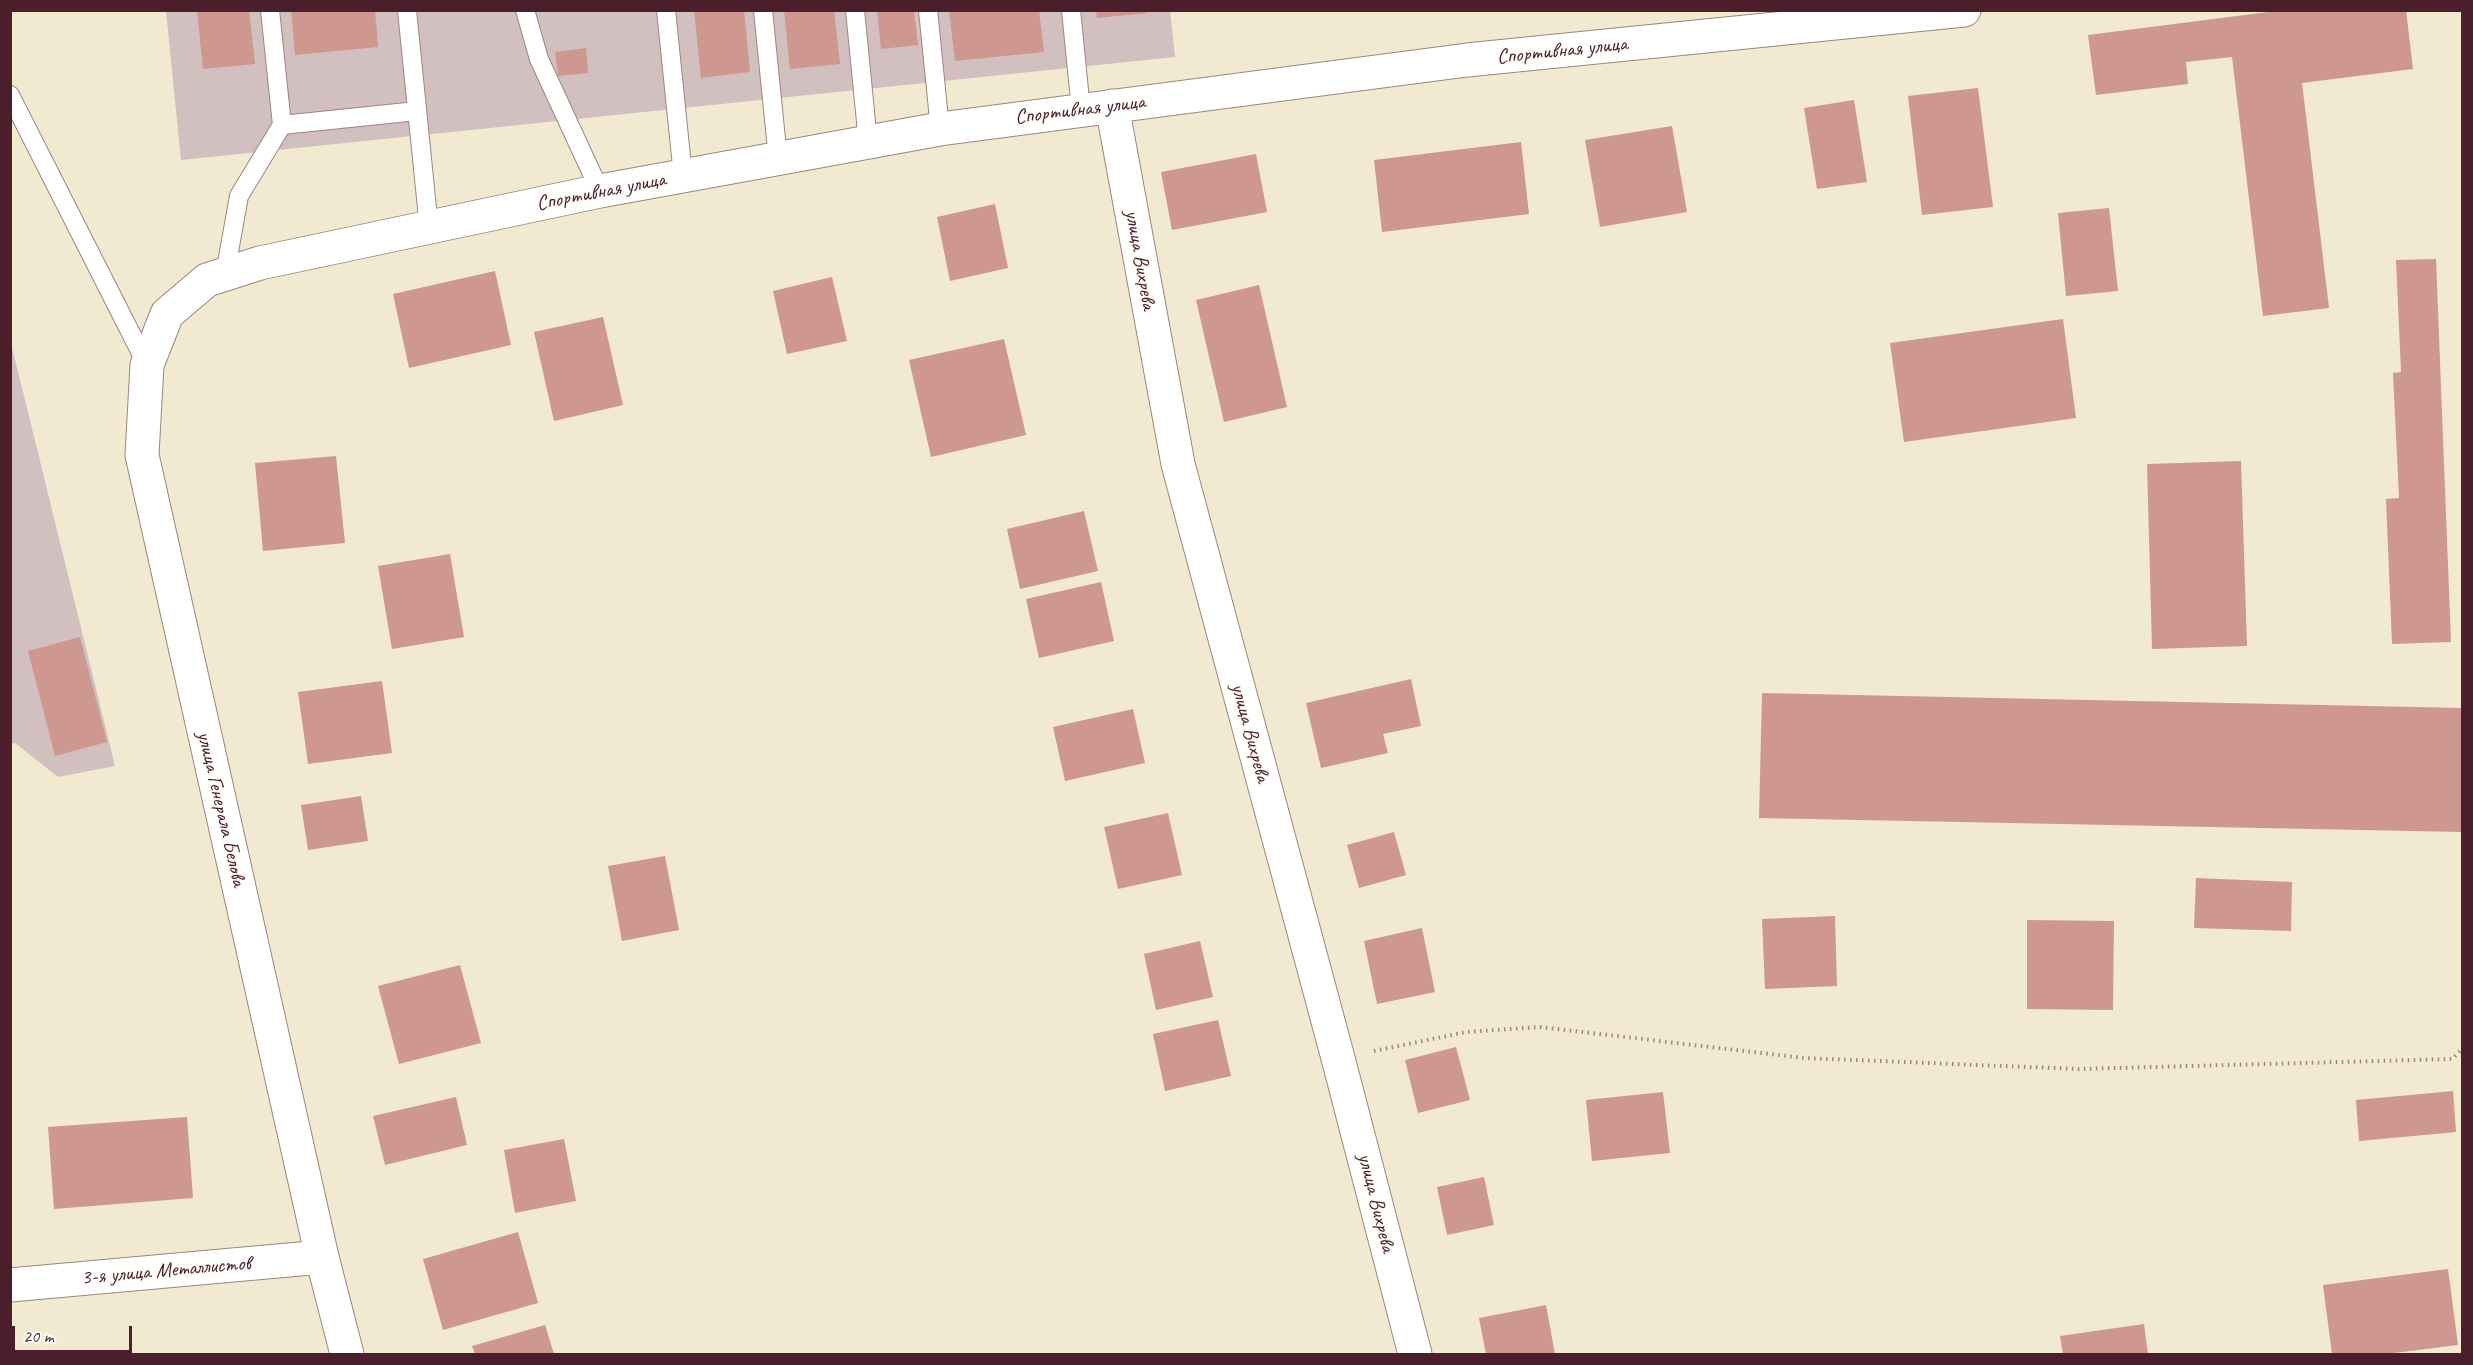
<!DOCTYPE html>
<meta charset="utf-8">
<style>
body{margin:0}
#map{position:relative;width:2473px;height:1365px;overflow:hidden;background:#f1ead1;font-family:Caveat,sans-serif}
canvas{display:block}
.frame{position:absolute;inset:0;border:12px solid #4a1f2b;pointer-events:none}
.scale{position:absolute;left:12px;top:1326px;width:120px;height:27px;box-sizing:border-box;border:3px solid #4a1f2b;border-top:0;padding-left:8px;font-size:18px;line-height:21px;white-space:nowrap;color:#4a1f2b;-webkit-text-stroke:4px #fdfcf7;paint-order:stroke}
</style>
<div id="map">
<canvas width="2473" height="1365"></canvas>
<div class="frame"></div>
<div class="scale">20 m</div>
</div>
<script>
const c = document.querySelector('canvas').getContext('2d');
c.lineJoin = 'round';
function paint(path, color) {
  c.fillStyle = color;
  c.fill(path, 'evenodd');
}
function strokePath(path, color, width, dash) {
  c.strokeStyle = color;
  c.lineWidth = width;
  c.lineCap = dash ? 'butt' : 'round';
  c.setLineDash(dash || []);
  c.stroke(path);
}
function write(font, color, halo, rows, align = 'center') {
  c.font = font + ' Caveat,sans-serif';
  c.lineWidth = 4.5;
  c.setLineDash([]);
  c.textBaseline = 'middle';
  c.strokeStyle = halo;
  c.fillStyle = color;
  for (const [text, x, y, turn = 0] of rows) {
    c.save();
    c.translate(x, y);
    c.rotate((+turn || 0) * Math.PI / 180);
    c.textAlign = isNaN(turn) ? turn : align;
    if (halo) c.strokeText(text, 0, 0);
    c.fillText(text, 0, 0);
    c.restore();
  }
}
const industrial = new Path2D(`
 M1170,10L1175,57L181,160L166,11Z
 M10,339L115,766L58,777L15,743L11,744Z`);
const building = new Path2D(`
 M197,10H249L255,64L203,69Z
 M291,10H375L378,47L295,55Z
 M694,10H744L750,72L701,78Z
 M784,10H834L840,64L790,69Z
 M877,10H914L918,45L881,49Z
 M949,10H1039L1044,52L955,61Z
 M1096,10H1147V13L1097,18Z
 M2284,10H2406L2413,69L2302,83L2329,308L2263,316L2232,57L2186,62L2188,84L2096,95L2088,35Z
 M586,48L588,73L558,76L555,52Z
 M1978,88L1993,207L1922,215L1908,96Z
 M1854,100L1867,182L1817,189L1804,108Z
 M1672,126L1687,212L1600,227L1585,140Z
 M1521,142L1529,214L1382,232L1374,160Z
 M1256,154L1267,212L1172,230L1161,172Z
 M995,204L1008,268L950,281L937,217Z
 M2109,208L2118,291L2066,296L2058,213Z
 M2436,259L2451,642L2392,644L2386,499L2399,498L2393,373L2401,372L2396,260Z
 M495,271L511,345L409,368L393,294Z
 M832,277L847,341L787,354L773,291Z
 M1259,285L1287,407L1224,422L1196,300Z
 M603,317L623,405L554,421L534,332Z
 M2063,319L2076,418L1904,442L1890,343Z
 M1004,339L1026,435L931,457L909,360Z
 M336,456L345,543L263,551L255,463Z
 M2241,461L2247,646L2152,649L2147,464Z
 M1084,511L1098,571L1020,589L1007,529Z
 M450,554L464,637L392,649L378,566Z
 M1101,582L1114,641L1039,658L1026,599Z
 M80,637L107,742L55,756L28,651Z
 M1411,679L1421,726L1383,734L1388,753L1321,768L1306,703Z
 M382,681L392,753L308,764L298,692Z
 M1762,693L2462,708V832L1759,818Z
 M1133,709L1145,763L1065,781L1053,727Z
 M361,796L368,841L308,850L301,805Z
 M1168,813L1182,875L1118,889L1104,827Z
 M1394,832L1406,875L1359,888L1347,845Z
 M665,856L679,930L622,941L608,866Z
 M2196,878L2292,882L2291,931L2194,928Z
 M1835,916L1837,986L1765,989L1762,919Z
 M2027,920L2114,921L2113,1010L2027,1009Z
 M1422,928L1435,992L1377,1004L1364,941Z
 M1200,941L1213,997L1156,1010L1144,954Z
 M460,965L481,1043L399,1064L378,986Z
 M1218,1020L1231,1076L1165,1091L1153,1034Z
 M1456,1047L1470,1100L1418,1113L1405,1060Z
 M2453,1091L2456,1132L2359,1141L2356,1100Z
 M1663,1092L1670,1153L1592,1161L1586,1100Z
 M456,1097L467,1145L385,1165L373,1116Z
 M187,1117L193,1198L54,1209L48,1127Z
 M564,1139L576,1201L515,1213L504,1150Z
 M1484,1177L1494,1225L1447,1235L1437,1187Z
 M518,1232L538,1303L443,1330L423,1259Z
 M2448,1269L2458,1345L2386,1354H2332L2323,1285Z
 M1546,1305L1555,1354H1486L1479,1318Z
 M2144,1324L2148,1354H2063L2060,1336Z
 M545,1325L554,1354H475L472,1346Z`);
const path = new Path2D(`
 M1374,1051L1466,1032L1540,1027L1804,1058L2078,1069L2452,1059L2462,1049`);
const service = new Path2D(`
 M407,10L429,228
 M525,10L539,59L600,191
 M666,10L683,176
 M763,10L778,159
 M855,10L868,142
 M928,10L940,129
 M1071,10L1081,110
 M10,95L147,365
 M282,125L417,111
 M225,274L239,196L282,125L270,10`);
const minor = new Path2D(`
 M1112,106L1178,464L1338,1058L1415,1354
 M10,1285L322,1257`);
const tertiary = new Path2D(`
 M347,1354L322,1257L142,455L147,365L167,314L207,280L260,263L600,191L940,129L1467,60L1964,10`);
const streetNames = [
 ["Спортивная улица",1562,51,-6],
 ["Спортивная улица",1080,110,-7],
 ["Спортивная улица",601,192,-11],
 ["улица Вихрева",1140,260,80],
 ["улица Вихрева",1250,733,75],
 ["улица Генерала Белова",221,809,77],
 ["улица Вихрева",1376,1203,76],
 ["3-я улица Металлистов",166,1271,-5]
];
paint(industrial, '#d2bfbf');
paint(building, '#ce978f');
strokePath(service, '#9e847e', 20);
strokePath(minor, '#9e847e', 35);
strokePath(tertiary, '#9e847e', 35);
strokePath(path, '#9e847e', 4, [1.5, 4.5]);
strokePath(service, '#fff', 18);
strokePath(minor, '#fff', 33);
strokePath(tertiary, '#fff', 33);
write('21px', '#4a1f2b', '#fdfcf7', streetNames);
</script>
